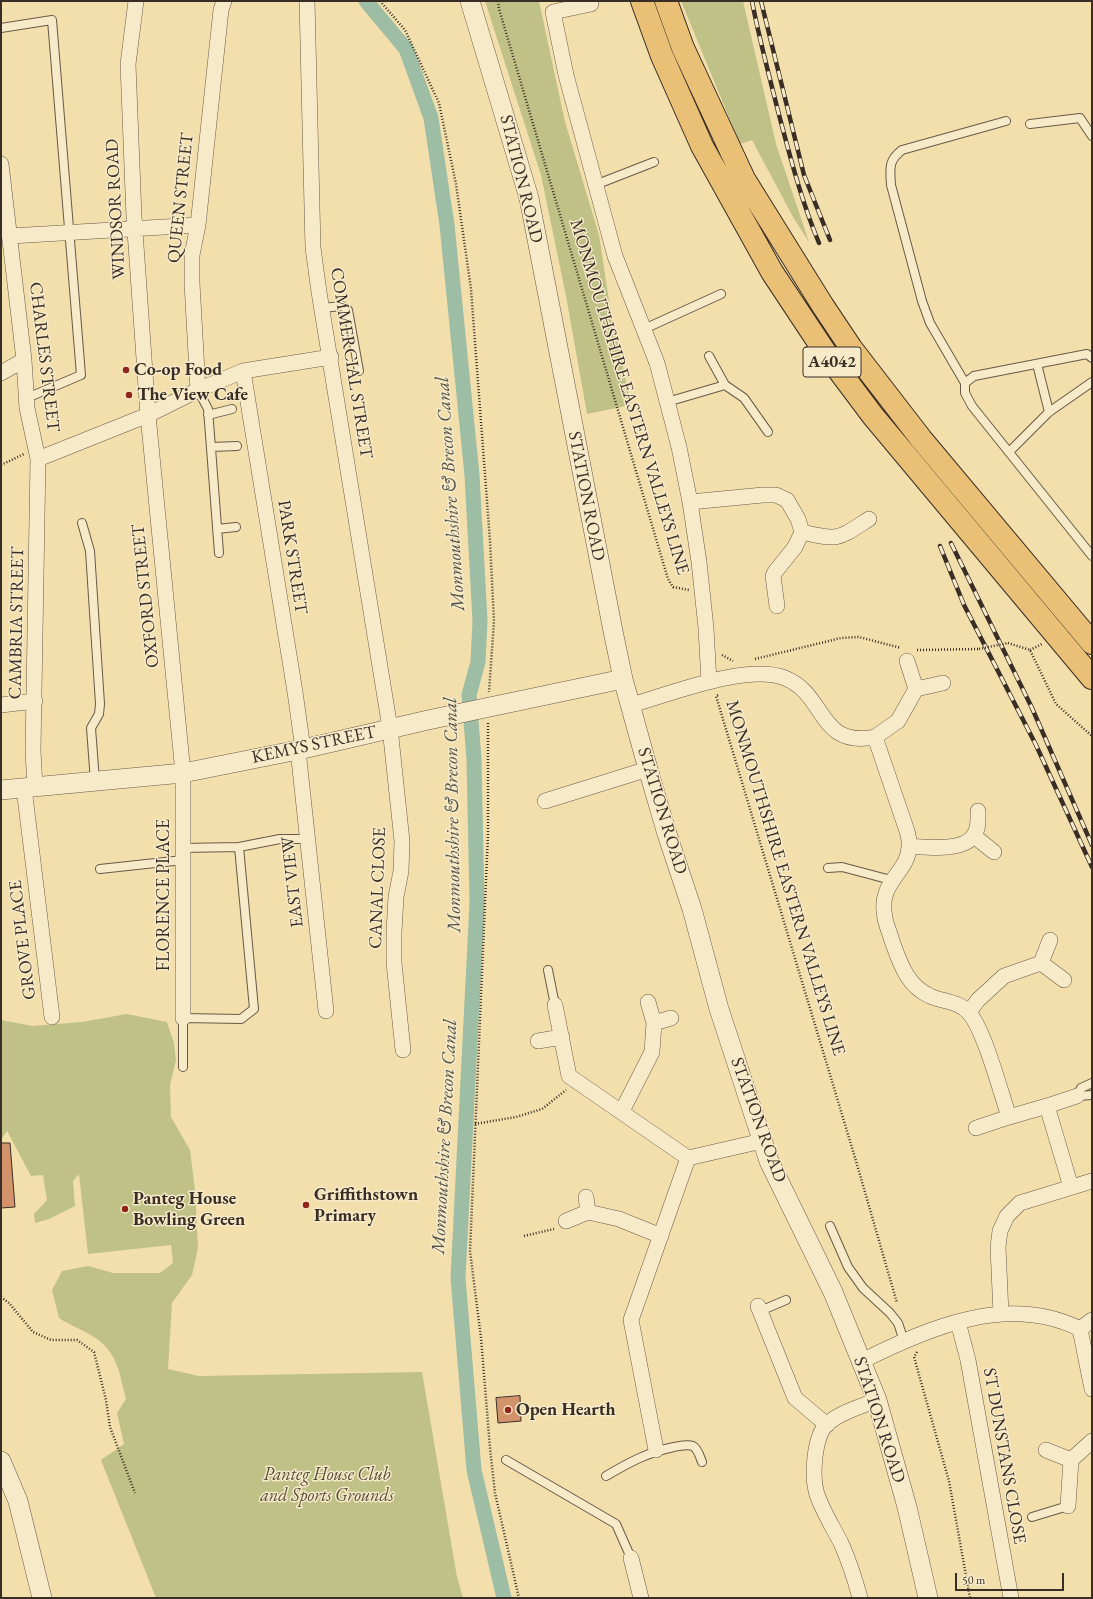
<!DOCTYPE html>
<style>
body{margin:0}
#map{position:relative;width:1093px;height:1599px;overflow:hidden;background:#f3dfac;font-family:"EB Garamond",serif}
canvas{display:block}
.frame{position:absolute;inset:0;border:2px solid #392e26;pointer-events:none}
.scale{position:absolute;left:955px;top:1573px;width:109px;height:18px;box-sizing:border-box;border:2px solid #392e26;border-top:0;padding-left:5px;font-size:12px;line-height:14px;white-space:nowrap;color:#392e26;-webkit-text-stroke:3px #f7eac9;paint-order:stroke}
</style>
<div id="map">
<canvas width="1093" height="1599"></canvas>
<div class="frame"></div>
<div class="scale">50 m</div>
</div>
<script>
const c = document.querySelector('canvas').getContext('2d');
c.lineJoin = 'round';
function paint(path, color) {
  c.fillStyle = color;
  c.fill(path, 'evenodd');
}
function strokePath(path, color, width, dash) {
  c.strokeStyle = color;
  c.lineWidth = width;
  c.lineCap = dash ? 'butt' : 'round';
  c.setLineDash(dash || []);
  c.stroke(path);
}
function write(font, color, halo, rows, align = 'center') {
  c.font = font + ' "EB Garamond",serif';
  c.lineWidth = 3;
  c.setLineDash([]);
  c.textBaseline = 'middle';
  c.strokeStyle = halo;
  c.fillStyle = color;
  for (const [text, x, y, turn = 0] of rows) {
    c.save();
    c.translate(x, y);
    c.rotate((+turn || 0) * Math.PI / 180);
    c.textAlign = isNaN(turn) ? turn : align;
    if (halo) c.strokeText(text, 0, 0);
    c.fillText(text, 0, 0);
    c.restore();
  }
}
const green = new Path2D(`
 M485,1H539L565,122L599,235L609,301L631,405L587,414L566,296L541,175Z
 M681,1H743L776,144L809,242L793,217L752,140L740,144Z
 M127,1014L167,1022L174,1043L176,1060L170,1085L171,1117L190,1150L195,1190L198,1248L192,1275L172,1303L168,1369L199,1376L422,1372L457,1577L463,1598H156L101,1460L124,1444L117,1413L126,1399C119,1371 117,1349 89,1334C79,1328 69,1325 59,1318L52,1290L62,1271L88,1266L113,1273H160L173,1263L171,1245L88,1254L79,1174L73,1181L75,1206L49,1219L35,1223L34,1214L47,1200L43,1175L31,1176L7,1131L1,1140V1020L32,1026L82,1022Z`);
const canal = new Path2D(`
 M366,1L406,49L431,118L447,225L472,475L480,621L478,662L469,695L474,759L477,903L458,1278L474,1470L504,1598`);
const building = new Path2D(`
 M1,1143H10L15,1207L1,1208Z
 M520,1396L521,1421L498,1423L496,1398Z`);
const path = new Path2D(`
 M380,1L405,30L439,103L456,184L471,289L490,541L494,621L489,692
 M498,1L499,9L668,579L673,587L689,590
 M1,465L24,454
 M1008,643L1030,650L1056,704L1092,736
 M917,650L979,649
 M1030,650L1042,644
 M722,655L733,661
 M755,659L841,638L859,637L901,648
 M718,695L716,696L856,1161L897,1303
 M488,723V834L470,1251L481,1338L490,1448L495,1493L519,1598
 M475,1124L516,1117L542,1109L566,1090
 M524,1236L554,1229
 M1,1297L9,1303L33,1332L51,1340H77L94,1352L106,1400L110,1427L135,1493
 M917,1352L914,1357L949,1481L970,1598`);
const service = new Path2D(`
 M1,28L52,20L81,375L27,398
 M1030,124L1080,118L1092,136
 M595,185L654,162
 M322,308L342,306L348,310L359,371
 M644,329L721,294
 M709,356L725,385
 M1092,358L1087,354L974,376L965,383V393L972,406L1092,556
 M1037,364L1049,412
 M965,383L930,323L922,301L891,185C890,168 888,161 902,150L1006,121
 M198,390L208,409L219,553
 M667,402L725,385L744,398L768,432
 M208,415L232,409
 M211,447L237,446
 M1009,452L1049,412L1092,382
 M82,523L90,551L100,704L99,714L91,728L95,781
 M217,529L236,527
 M239,847L280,839H307
 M182,848L239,847L254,1009L241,1019L183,1018V1067
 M828,868L842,867L891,880
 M100,869L183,860
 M548,970L555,1005
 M1077,1096L1081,1088L1092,1083
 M1077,1096L1092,1095
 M830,1226L848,1267L863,1288L890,1313L898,1323L904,1341
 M760,1311L786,1300
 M506,1460L616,1524L631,1558
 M606,1476C628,1463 648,1452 674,1447C680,1446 687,1444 693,1446C698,1449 700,1457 702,1462
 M1032,1517L1068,1506`);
const minor = new Path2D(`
 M136,1L128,64L134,217L148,415L183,773V1018
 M307,1L313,248L319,292L390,728L402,841L401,871L396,897L394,932V963L403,1050
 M591,4L553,12L566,75L615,256L657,363L679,447L690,502L699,562L706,628L709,682
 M1,164L24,360L27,408L38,459L33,751L35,787
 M10,236L198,225
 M243,371L295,692L303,749
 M1,373L24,360
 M198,390L192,283V255L198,225L221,10L224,1
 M38,459L148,415L198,390L243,371L331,357
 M690,502L763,495H776L787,500L798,519L802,532L795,547L775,572L773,576L777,606
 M802,532C839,541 838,539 869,519
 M916,689L943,683
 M1,705L35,701
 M631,705C670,694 747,663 785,678C827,695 817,748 875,737L907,831C908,835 910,841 909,846C909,873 877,881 885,918C886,925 890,933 892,941C900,963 907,986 930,996C943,1002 959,1001 969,1013C984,1029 1001,1093 1009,1117L1047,1106L1071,1187
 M875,737L898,721L916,689L907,661
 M298,750L326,1011
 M24,788L52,1017
 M545,801L648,769
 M974,836L994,852
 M910,846C926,847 964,852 974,835C979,828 978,819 978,811
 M1050,940L1041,963L1064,980
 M555,1005L569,1076L688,1158
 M969,1012L978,1000L1004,976L1041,963
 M654,1023L671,1018
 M538,1041L562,1037
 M1047,1106L1077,1096
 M622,1111L652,1052L654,1023L648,1002
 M976,1128L1009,1117
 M586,1197L588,1212
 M566,1221L588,1212L619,1219L661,1236
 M758,1306L795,1398L827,1425
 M1001,1314L998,1247L1000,1231L1007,1216L1020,1203L1092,1181
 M958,1322L968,1360L1011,1598
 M1080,1329L1092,1320
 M862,1361C928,1328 1008,1293 1080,1329L1092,1389
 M656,1450L631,1320L688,1158L762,1141
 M1046,1450L1071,1460
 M1068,1506L1071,1460L1092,1441
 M631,1558L641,1598
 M860,1598C855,1579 849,1561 841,1543C833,1527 821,1509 816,1491C812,1475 814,1436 827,1424C841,1412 860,1407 877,1400`);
const tertiary = new Path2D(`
 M470,1L529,198L613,631L623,679L648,769L667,834L692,909L719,1009L769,1161L833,1292L877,1400L907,1507L928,1598
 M1,790L183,773L303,749L428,720L623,679
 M1,1461L18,1501L42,1598`);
const trunk = new Path2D(`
 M642,1L662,56L702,146L772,272L825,352L873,416L1092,678
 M666,1L683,48L744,179L823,306L851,348L922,440L1092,643`);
const rail = new Path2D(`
 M752,1C759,38 769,75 778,111C790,156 801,200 819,243
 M761,1L804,175L830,240
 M951,543L1032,708L1092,845
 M940,546L964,605L1036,745L1092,867`);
const pathBridge = new Path2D(`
 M979,649L1008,643`);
const markers = [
 [126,370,4,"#8f2418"],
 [129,395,4,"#8f2418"],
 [306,1205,4,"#8f2418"],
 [125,1209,4,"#8f2418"],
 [508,1410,4,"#8f2418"]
];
const shields = [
 [832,362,58]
];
const shieldNames = [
 ["A4042",832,362]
];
const streetNames = [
 ["STATION ROAD",521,179,76],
 ["QUEEN STREET",181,198,-84],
 ["WINDSOR ROAD",116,209,-93],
 ["CHARLES STREET",44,357,83],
 ["COMMERCIAL STREET",351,363,81],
 ["MONMOUTHSHIRE EASTERN VALLEYS LINE",629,397,73],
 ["STATION ROAD",586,496,79],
 ["PARK STREET",292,557,81],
 ["OXFORD STREET",146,596,-96],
 ["CAMBRIA STREET",17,623,-89],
 ["KEMYS STREET",314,745,-12],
 ["STATION ROAD",662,811,73],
 ["MONMOUTHSHIRE EASTERN VALLEYS LINE",785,878,73],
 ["EAST VIEW",293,882,-96],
 ["CANAL CLOSE",378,888,-88],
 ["FLORENCE PLACE",164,895,-90],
 ["GROVE PLACE",23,940,-97],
 ["STATION ROAD",758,1120,70],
 ["STATION ROAD",879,1420,72],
 ["ST DUNSTANS CLOSE",1004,1456,80]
];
const poiNames = [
 ["Co-op Food",134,370],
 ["The View Cafe",137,395],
 ["Griffithstown",314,1195],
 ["Primary",314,1216],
 ["Panteg House",133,1199],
 ["Bowling Green",133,1220],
 ["Open Hearth",516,1410]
];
const parkNames = [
 ["Panteg House Club",327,1475],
 ["and Sports Grounds",327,1496]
];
const waterNames = [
 ["Monmouthshire & Brecon Canal",451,494,-94],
 ["Monmouthshire & Brecon Canal",453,815,-91],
 ["Monmouthshire & Brecon Canal",445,1137,-87]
];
paint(green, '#bfc187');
strokePath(canal, '#9dbda5', 15);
paint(building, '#d2936b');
strokePath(building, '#392e26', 1);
strokePath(service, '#685a48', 10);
strokePath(minor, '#685a48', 16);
strokePath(tertiary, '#685a48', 20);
strokePath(trunk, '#392e26', 24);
strokePath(path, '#392e26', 2.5, [1, 2]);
strokePath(service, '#f7eac9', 8);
strokePath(minor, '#f7eac9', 15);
strokePath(tertiary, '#f7eac9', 19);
strokePath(trunk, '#eac076', 22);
strokePath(rail, '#392e26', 4.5);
strokePath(rail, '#f7eac9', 3, [9]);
strokePath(pathBridge, '#392e26', 2.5, [1, 2]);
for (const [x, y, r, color] of markers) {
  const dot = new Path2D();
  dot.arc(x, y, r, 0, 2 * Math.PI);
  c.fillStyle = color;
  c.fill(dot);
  strokePath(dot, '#f7eac9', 1.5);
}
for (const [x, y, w] of shields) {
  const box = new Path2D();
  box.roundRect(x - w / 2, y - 15, w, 30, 3);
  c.fillStyle = '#f7eac9';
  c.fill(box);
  strokePath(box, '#392e26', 1);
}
write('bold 17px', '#392e26', null, shieldNames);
write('18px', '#392e26', '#f7eac9', streetNames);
write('bold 18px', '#392e26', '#f7eac9', poiNames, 'left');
write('italic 18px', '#544b39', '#f7eac9', parkNames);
write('italic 19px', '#525246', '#f7eac9', waterNames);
</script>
